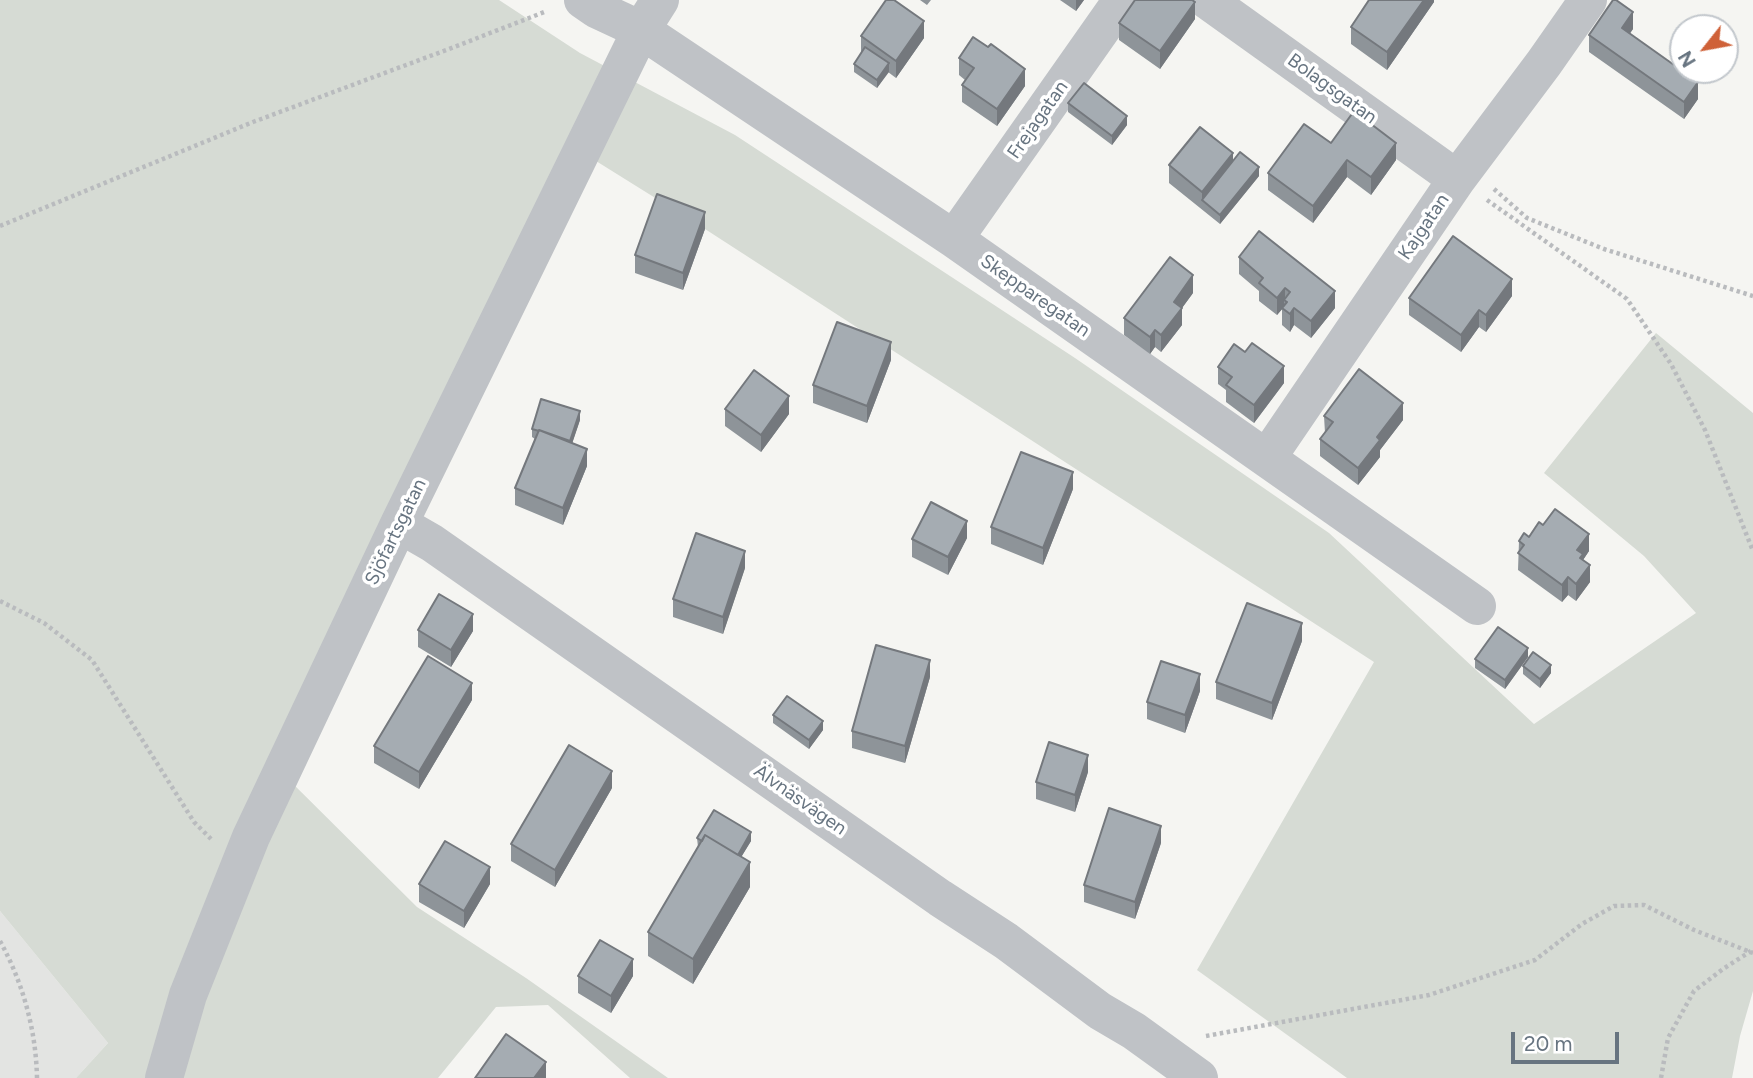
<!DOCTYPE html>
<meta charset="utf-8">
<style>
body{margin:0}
#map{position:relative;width:1753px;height:1078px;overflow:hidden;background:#f5f5f2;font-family:Figtree,sans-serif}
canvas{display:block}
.north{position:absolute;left:1669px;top:14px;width:70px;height:70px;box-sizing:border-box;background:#fff;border:2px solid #c2c7cc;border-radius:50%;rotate:239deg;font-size:19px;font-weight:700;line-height:28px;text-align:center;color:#677480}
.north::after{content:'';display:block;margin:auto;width:24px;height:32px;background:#cf6138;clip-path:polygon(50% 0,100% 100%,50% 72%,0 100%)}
.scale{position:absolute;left:1511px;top:1032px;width:108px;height:32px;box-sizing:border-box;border:4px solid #677480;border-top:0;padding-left:9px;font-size:21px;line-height:24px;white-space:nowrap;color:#677480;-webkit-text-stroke:5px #fff;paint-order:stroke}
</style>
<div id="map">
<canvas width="1753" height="1078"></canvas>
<div class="north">N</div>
<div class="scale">20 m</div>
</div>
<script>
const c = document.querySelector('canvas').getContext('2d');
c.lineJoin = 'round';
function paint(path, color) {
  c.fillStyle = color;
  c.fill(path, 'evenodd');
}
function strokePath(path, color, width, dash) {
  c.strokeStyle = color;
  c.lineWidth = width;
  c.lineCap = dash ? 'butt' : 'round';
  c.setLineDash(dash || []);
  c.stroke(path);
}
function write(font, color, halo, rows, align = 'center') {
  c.font = font + ' Figtree,sans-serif';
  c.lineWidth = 7;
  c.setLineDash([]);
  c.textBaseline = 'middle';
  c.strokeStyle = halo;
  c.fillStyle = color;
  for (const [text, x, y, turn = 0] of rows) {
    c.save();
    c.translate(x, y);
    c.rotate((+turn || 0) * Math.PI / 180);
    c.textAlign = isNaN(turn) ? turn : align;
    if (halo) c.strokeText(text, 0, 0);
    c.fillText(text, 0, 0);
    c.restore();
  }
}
const built = new Path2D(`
 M0,911L108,1043L76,1078H0Z`);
const green = new Path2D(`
 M0,0H499L580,53L735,135L1075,358L1329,533L1534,724L1696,613L1644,556L1544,473L1656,333L1753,413V991L1740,1036L1732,1078H1347L1197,970L1374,662L705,229L580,151L280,771L417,907L526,978L668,1078H630L548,1005L496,1007L438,1078H76L108,1043L0,911Z`);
const path = new Path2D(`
 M1494,189L1527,218L1604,249L1753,296
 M1487,200L1627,299L1671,364L1705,430L1753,551
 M0,226L253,122L449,49L547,11
 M0,601L44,623L92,660L194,822L211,839
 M0,941C23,983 36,1030 37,1078
 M1206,1036L1429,995L1535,960L1582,924L1614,906L1644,905L1694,930L1753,953
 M1661,1078L1668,1038L1694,991L1723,969L1751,951`);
const minor = new Path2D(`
 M583,0L596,9L641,30L954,239L1477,606
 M1207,0L1457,179
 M954,239L1122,0
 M1267,458L1457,179L1544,63L1588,0
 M399,524L432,543L940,898L1006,941L1100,1011L1134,1031L1199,1078
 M164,1078L188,995L251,837L399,524L641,30L660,0`);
const wall = new Path2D(`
 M920,0H931L927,5Z
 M1060,0H1084L1076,11Z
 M1434,0V2L1387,70L1351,44V27Z
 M1195,19L1160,69L1119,40V23Z
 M1633,29L1630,33L1698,99L1684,119L1589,52V35Z
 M861,36L924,38L896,78L888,72L877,88L854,72V64L861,53Z
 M959,58L1025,86L997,126L962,102V85L965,80L959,75Z
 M1068,103L1127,125L1112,145L1068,112Z
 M1331,143L1396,160L1371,195L1347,177L1313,223L1268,190V173Z
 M1233,162L1259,176L1220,224L1169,183V165Z
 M705,229L683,290L635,273V255Z
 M1239,257L1335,308L1311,338L1294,325L1290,332L1282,325V309L1277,315L1259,301V291L1239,274Z
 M1193,293L1182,308V325L1161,352L1155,347L1150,354L1124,335V318Z
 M1512,296L1486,332L1479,327L1461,352L1409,315V298Z
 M891,360L867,423L813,403V385Z
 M1218,367L1284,383L1254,423L1226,402V390L1218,384Z
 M725,409L789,414L761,452L725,426Z
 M1324,416L1403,420L1380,450V457L1358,485L1320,456V439L1325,433Z
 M580,420L572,443L587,466L563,525L515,505V488L535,439L532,437V429Z
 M1073,489L1043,565L991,544V527Z
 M1529,537L1589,551L1583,560L1590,582L1576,601L1568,595L1562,602L1518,570L1519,541Z
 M967,538L948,575L912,557V539Z
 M745,568L723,634L673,617V599Z
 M418,630L473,631L451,667L418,647Z
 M1302,641L1272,720L1216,699V682Z
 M1528,657L1505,689L1475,668V659Z
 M1523,666L1551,673L1540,688L1523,674Z
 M930,677L905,763L852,748V731Z
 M1200,691L1185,733L1147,719V702Z
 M472,700L419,789L374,763V746Z
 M773,715L823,730L809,749L773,723Z
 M1088,772L1075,812L1036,799V782Z
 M612,788L555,887L511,861V844Z
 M697,838L751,841L741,857L750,887L693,984L648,956V932L698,847Z
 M1161,843L1135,919L1084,902V885Z
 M419,884H490L464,928L419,902Z
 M578,976H633L611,1013L578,993Z`);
const shadedWall = new Path2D(`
 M1076,0H1084L1076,11Z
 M1424,0H1434V2L1387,70V52Z
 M1195,2V19L1160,69V51Z
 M1633,12V29L1622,45V28Z
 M924,21V38L896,78V61Z
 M889,63V72L877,88V80Z
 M1025,69V86L997,126V109Z
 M1698,82V99L1684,119V102Z
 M1127,116V125L1112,145V136Z
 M1396,143V160L1371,195V177Z
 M1233,153V171L1202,200V209V192Z
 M1347,160V177L1313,223V206Z
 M1259,167V176L1220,224V215Z
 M705,212V229L683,290V273Z
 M1193,275V293L1182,308V325L1161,352V335L1174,302Z
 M1512,279V296L1486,332V315Z
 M1285,288V301L1284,300V307L1277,315V298Z
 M1335,291V308L1311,338V321Z
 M1294,308V325L1290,332V314Z
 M1479,310V327L1461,352V335Z
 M1155,330V347L1150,354V337Z
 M891,342V360L867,423V406Z
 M1284,366V383L1254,423V405Z
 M789,396V414L761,452V435Z
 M1403,403V420L1380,450V457L1358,485V468L1377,437Z
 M580,411V420L570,450V441Z
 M587,449V466L563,525V508Z
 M1073,472V489L1043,565V548Z
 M967,521V538L948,575V557Z
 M1589,534V551L1583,560V572L1577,550Z
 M745,551V568L723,634V617Z
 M1590,565V582L1576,601V584Z
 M1568,577V595L1562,602V585Z
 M473,614V631L451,667V650Z
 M1302,623V641L1272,720V703Z
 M1528,648V657L1505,689V680Z
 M930,660V677L905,763V746Z
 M1551,665V673L1540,688V679Z
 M1200,674V691L1185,733V715Z
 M472,683V700L419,789V772Z
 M823,721V730L809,749V740Z
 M1088,755V772L1075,812V795Z
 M612,771V788L555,887V870Z
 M1161,826V843L1135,919V902Z
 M751,832V841L734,869V860Z
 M750,862V887L693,984V959Z
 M490,867V884L464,928V911Z
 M633,959V976L611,1013V996Z
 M546,1062V1078H534Z`);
const building = new Path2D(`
 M886,0H894L924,21L896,61L861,36Z
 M1135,0H1192L1195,2L1160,51L1119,23Z
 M1369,0H1424L1387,52L1351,27Z
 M1613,0H1616L1633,12L1622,28L1698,82L1684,102L1589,35Z
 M973,37L988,47L991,44L1025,69L997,109L962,85L974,68L959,58Z
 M865,47L889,63L877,80L854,64Z
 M1084,83L1127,116L1112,136L1068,103Z
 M1354,111L1396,143L1371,177L1347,160L1313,206L1268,173L1304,124L1331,143Z
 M1200,127L1233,153L1202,192L1169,165Z
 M1240,152L1259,167L1220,215L1202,200Z
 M657,194L705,212L683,273L635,255Z
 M1259,231L1335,291L1311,321L1294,308L1290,314L1282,308L1287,302L1284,300L1290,292L1285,288L1277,298L1259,283L1263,278L1239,257Z
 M1453,236L1512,279L1486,315L1479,310L1461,335L1409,298Z
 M1170,257L1193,275L1174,302L1182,308L1161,335L1155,330L1150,337L1124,318Z
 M837,322L891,342L867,406L813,385Z
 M1252,343L1284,366L1254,405L1226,385L1232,377L1218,367L1234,344L1245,352Z
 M1359,369L1403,403L1377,437L1380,440L1358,468L1320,439L1333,422L1324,416Z
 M754,370L789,396L761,435L725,409Z
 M541,399L580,411L570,441L539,430V431L532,429Z
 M539,430L587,449L563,508L515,488Z
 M1021,452L1073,472L1043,548L991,527Z
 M931,502L967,521L948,557L912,539Z
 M1555,509L1589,534L1577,550L1583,554L1580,558L1590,565L1576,584L1568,577L1562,585L1518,553L1524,545L1519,541L1524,533L1529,537L1539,522L1543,525Z
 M696,533L745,551L723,617L673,599Z
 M439,594L473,614L451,650L418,630Z
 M1247,603L1302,623L1272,703L1216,682Z
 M1498,627L1528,648L1505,680L1475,659Z
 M876,645L930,660L905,746L852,731Z
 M1533,652L1551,665L1540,679L1523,666Z
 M428,656L472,683L419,772L374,746Z
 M1161,661L1200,674L1185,715L1147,702Z
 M787,696L823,721L809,740L773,715Z
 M1049,742L1088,755L1075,795L1036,782Z
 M569,745L612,771L555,870L511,844Z
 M1109,808L1161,826L1135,902L1084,885Z
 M714,810L751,832L738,855L705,835L702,841L697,838Z
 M705,835L750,862L693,959L648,932Z
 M445,841L490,867L464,911L419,884Z
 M600,940L633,959L611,996L578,976Z
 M506,1034L546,1062L534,1078H475Z`);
const streetNames = [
 ["Bolagsgatan",1332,89,36],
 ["Frejagatan",1038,120,-55],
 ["Kajgatan",1424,227,-56],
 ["Skepparegatan",1035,296,35],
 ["Sjöfartsgatan",396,532,-64],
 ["Älvnäsvägen",800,800,35]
];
paint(built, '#e3e4e2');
paint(green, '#d6dbd4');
strokePath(path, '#b9bbbe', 4.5, [3.5, 3.5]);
strokePath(minor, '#bfc2c6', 38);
paint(wall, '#8e9499');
paint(shadedWall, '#74787d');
paint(building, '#a5acb2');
strokePath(building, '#74787d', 2);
write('19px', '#677480', '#fff', streetNames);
</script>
